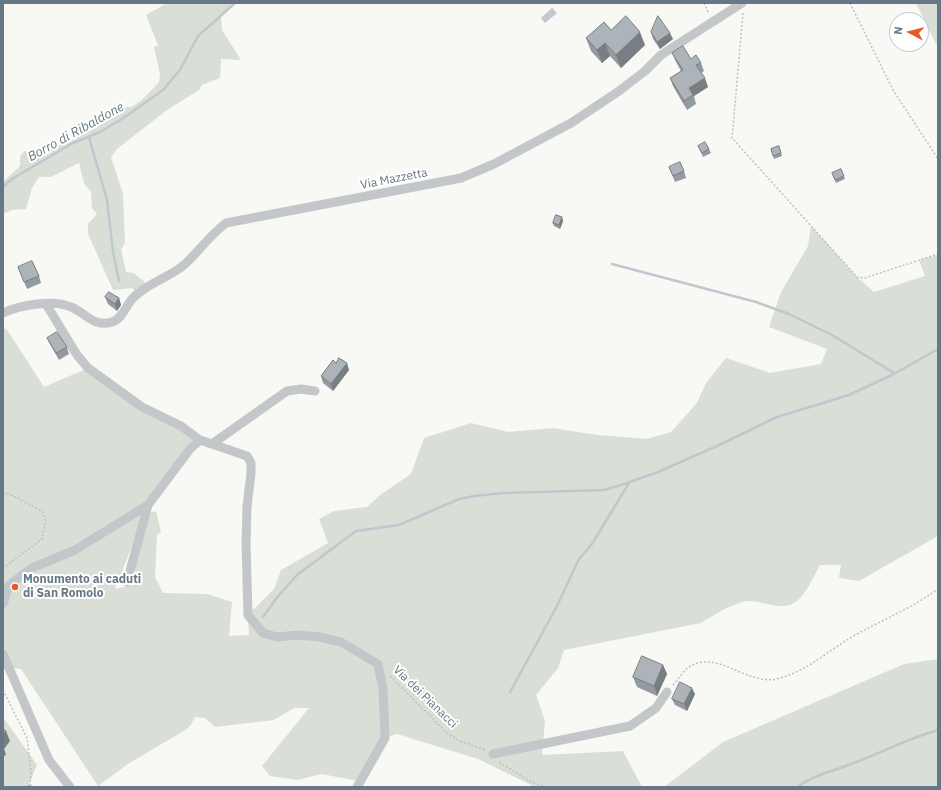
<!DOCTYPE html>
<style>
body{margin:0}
#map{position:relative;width:941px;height:790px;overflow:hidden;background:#f8f8f5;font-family:"IBM Plex Sans",sans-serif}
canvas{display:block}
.frame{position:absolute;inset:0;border:4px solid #677786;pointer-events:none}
.north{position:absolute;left:889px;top:12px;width:40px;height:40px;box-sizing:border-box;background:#fff;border:1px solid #c2c9cf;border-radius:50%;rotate:277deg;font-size:11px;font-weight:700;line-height:16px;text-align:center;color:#677786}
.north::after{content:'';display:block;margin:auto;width:14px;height:18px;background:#e35a29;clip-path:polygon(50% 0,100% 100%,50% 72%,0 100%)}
</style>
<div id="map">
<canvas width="941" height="790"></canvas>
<div class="frame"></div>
<div class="north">N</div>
</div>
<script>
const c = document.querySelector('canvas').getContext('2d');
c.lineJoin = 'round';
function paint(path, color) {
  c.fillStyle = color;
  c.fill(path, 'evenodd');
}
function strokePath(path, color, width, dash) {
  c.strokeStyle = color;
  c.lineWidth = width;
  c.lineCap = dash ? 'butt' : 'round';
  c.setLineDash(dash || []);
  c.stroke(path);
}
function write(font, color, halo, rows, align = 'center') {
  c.font = font + ' "IBM Plex Sans",sans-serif';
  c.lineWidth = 4;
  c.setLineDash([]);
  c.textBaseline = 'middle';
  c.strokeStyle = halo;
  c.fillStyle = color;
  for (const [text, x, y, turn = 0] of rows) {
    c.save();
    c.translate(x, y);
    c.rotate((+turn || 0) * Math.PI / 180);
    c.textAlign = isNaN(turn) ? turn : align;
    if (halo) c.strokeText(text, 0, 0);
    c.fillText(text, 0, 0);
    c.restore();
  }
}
const green = new Path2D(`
 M167,3H235L221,16L222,30L241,60L221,59L220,78L202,85L199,90L167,110L117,149L111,157L123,194L125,243L121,249L126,272L134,273L148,285L138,294L132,288L113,290L88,234V224L97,214L92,208L91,192L84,183L79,163L51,177H39L32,188L26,209L12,210L3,214V182L20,166V157L24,151L37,154L52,145H62L96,128L108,119L120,107H132L143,99L159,82L160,74L154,47L158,45L146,15Z
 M916,3H938V42L936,44Z
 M811,226L857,277L874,292L925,276L919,260L938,255V536L859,581L839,578L841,565H820C814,576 805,597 794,603C780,611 763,601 748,601C735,602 712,616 701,623L564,650L558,668L536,695L545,721L542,755L623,751L642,787H535L478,759L397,734L384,738L359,781L321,774L298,780L270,776L262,766L309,708H294L274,720L215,727L205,718L195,717L192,723L187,729L128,764L98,786L21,669L3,667V330L6,328L44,387L88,368L200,440L148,505L115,589L141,583L131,562L146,514L156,511L161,532L157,535L155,577L163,593L207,594L232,602L229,636L249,635L248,615L274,589L281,570L328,543L319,519L334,511L367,507L380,495L411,474L424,438L471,423L508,432L553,428L597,435L647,439L671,432L697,403L706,383L726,358L770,373L821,364L827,349L769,327L781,292L808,246Z
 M938,659V787H664L723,742L904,664Z
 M3,717L37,765L28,787H3Z`);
const water = new Path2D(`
 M552,8L557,13L545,23L541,18Z`);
const stream = new Path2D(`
 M89,137L107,200L113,252L119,281
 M3,187L12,179L71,144L100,132L122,119L163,90L180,70L198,36L235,3
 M612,264L756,302L789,314L832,335L894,373
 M263,617L279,595L297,575L356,531L399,525L459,499L474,496L503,493L604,490L621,485L658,472L717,446L777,417L849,395L894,374L938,349
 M510,692L557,606L579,559L592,544L629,483
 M798,787C811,776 830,772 846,766C877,755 906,739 938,730`);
const path = new Path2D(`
 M704,3L709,14
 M850,3L893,90L938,159
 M743,13L732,138L857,277L865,278L938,254
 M3,492L18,498L43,512L46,521L42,539L3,568
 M390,676L448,734L460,741L486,750
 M673,685C678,680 683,671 689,667C717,649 746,685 776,679C804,673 827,652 850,638C881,620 909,610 938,589
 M3,690L27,738L31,771L30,785
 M499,762L526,779L544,787
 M30,785L34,787
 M24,787L30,785`);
const minor = new Path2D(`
 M46,304L77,355L88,368L142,407L181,426L200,440L247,456L251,463V473L247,507L246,543L248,615L263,633L277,637L298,635L320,637L341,642L378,664L383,689L385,738L357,787
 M3,313C20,305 54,299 71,307C86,313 94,328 112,322C123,319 126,304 134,297C149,282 171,277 185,264C200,250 209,236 226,223L461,178L494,164L571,123L619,91L645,71L661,55L742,3
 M212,444L287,391L301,389L315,391
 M127,582L148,505
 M3,604L9,585L32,568L75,550L148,505L190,449L200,440
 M3,654L49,760L70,787
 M493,754L630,726L656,708L667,692`);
const wall = new Path2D(`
 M611,30L645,45L621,68L610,56L602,63L591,51L586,38Z
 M651,32L673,39L660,49L653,39Z
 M672,53L691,59L701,63L704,71L701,73L708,87L694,96L696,104L687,110L673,86L670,78L681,71L676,62Z
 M698,146L709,149L711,153L703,157Z
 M779,146L782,156L774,159L771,149Z
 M669,167L684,171L686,178L675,182Z
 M841,169L845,179L836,183L832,173Z
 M562,217L563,221L560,229L554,226L553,223Z
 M18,267L39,276L41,283L27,289Z
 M105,297L119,298L121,305L117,311L108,304Z
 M47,338L67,347L69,354L59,360L50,344Z
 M336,363L349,370L333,391L323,383L321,376Z
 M663,665L667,674L657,696L637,687L633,677Z
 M695,694L687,711L675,705L672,699Z`);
const shadedWall = new Path2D(`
 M640,32L645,45L621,68L616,55Z
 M670,33L673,39L660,49L657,42Z
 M605,43L610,56L602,63L597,50Z
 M705,78L708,87L694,96L689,88Z
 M562,217L563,221L560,229L559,225Z
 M119,298L121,305L117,311L115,304Z
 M347,363L349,370L333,391L331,384Z
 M663,665L667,674L657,696L654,686Z
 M692,688L695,694L687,711L684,704Z
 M3,728L5,732L6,731L10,741L4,749L6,754L3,758Z`);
const building = new Path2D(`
 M626,16L640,32L616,55L605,43L597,50L586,38L604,22L611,30Z
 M658,16L670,33L657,42L651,32Z
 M683,46L691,59L696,55L701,63L696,65L705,78L689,88L693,95L684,101L670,78L683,70L672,53Z
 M705,142L709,149L702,153L698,146Z
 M779,146L781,153L773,156L771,149Z
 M680,162L684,171L673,176L669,167Z
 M841,169L844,176L835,180L832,173Z
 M556,215L562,217L559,225L553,223Z
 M32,261L39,276L24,282L18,267Z
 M109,292L119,298L115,304L105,297Z
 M57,332L67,347L56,353L47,338Z
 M339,358L347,363L331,384L321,376L333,360L336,363Z
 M642,656L663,665L654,686L633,677Z
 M680,682L692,688L684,704L672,699Z
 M3,729L6,731L3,735Z`);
const markers = [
 [15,587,4,"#e35a29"]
];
const streetNames = [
 ["Via Mazzetta",394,179,-11],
 ["Via dei Pianacci",425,697,44]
];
const poiNames = [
 ["Monumento ai caduti",23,580],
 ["di San Romolo",23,594]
];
const waterNames = [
 ["Borro di Ribaldone",76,132,-29]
];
paint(green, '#d9dfd6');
paint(water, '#bec8cd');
strokePath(stream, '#bec8cd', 2.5);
strokePath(path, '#bdbfc2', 1.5, [2, 2]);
strokePath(minor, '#c3c7ca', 9);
paint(wall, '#949ba0');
paint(shadedWall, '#787e82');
paint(building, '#acb4ba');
strokePath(building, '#787e82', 1);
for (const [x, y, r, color] of markers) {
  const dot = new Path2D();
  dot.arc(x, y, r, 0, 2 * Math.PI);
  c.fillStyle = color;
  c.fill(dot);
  strokePath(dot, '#fff', 1.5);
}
write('12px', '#677786', '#fff', streetNames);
write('bold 12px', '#677786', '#fff', poiNames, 'left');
write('italic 13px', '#637882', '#fff', waterNames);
</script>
